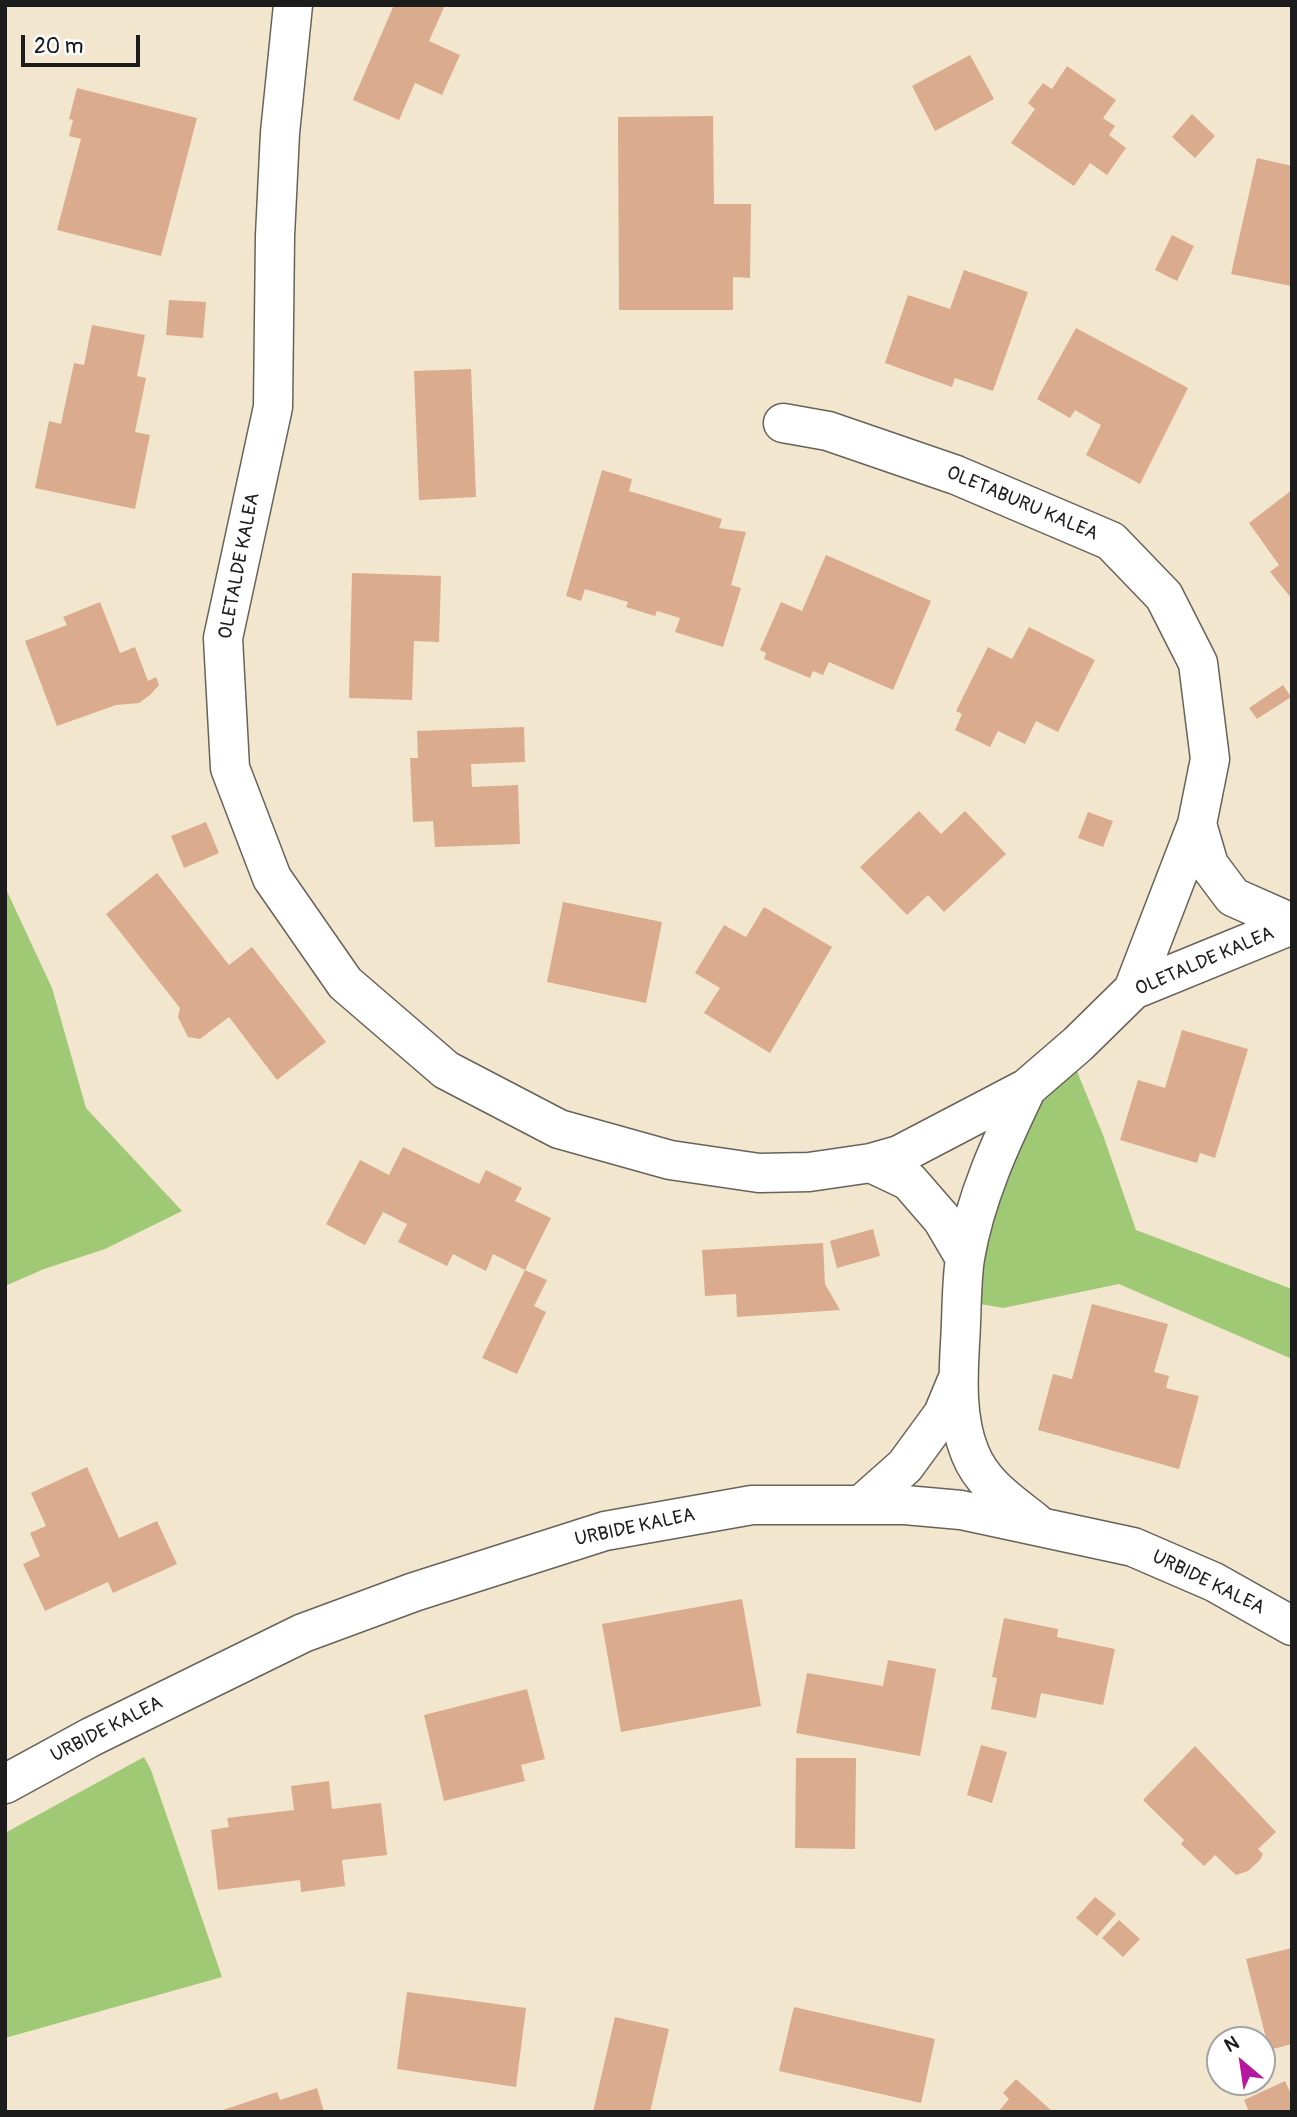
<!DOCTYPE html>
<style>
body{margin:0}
#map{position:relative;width:1297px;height:2117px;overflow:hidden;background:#f2e6ce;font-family:Pangolin,sans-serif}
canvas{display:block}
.frame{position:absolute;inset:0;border:7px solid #1c1c1c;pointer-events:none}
.north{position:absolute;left:1206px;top:2026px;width:70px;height:70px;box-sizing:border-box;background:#fff;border:2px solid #a4a4a4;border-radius:50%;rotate:331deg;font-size:19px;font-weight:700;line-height:28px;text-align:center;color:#1c1c1c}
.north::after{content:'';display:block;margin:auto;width:24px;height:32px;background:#b5179e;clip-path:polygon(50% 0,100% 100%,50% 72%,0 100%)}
.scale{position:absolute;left:21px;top:35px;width:119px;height:32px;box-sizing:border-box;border:4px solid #1c1c1c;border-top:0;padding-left:9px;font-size:21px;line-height:24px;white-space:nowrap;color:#1c1c1c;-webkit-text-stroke:5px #fff;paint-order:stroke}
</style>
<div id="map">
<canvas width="1297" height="2117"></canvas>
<div class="frame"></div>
<div class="north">N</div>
<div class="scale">20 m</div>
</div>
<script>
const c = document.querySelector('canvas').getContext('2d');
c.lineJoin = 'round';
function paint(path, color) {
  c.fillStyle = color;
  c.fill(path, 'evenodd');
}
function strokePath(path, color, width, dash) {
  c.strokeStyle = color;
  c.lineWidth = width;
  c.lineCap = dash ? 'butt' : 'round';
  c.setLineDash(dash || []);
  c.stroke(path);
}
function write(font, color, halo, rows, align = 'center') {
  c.font = font + ' Pangolin,sans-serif';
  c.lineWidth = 6;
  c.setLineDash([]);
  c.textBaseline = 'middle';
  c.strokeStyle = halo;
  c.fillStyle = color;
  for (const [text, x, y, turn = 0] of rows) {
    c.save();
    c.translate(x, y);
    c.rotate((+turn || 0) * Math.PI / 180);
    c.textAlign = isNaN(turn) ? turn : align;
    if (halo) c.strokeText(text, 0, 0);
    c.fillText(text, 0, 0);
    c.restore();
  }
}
const green = new Path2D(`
 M5,887L52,988L86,1108L182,1211L105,1249L44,1269L5,1286Z
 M1074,1064L1103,1135L1136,1230L1292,1289V1359L1119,1284L1003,1308L975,1303L992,1208L1033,1114Z
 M144,1757L151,1770L222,1977L5,2038V1833Z`);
const building = new Path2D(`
 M394,5H445L429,41L460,55L442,95L415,83L399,120L353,100Z
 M970,55L994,99L935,131L912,86Z
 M1067,66L1116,100L1103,118L1115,126L1109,135L1126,148L1107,175L1090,163L1074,186L1011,143L1035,109L1028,103L1043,83L1052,89Z
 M77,88L197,118L161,256L57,230L81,139L69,136L73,120L69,119Z
 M1192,114L1215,136L1195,158L1172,137Z
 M713,116L714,204H751L750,278L733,277V310H619L618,117Z
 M1257,158L1292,166L1291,286L1231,274Z
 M1172,235L1194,246L1177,281L1155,270Z
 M964,270L1028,292L993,391L955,378L952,387L885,363L908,295L950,309Z
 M169,300L206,302L203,338L166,335Z
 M92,325L145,335L137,376L146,378L135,432L150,435L135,509L35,488L49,421L61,424L74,363L84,365Z
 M1076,328L1188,388L1140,484L1086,455L1101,425L1075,410L1070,418L1037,399Z
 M471,369L476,497L419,500L414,371Z
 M602,470L632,479L629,491L722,519L719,528L746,532L731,585L741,588L723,647L675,632L680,618L657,611L655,616L626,607L628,602L585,589L581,601L566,596Z
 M1292,490V599L1270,572L1279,565L1249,523Z
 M826,555L931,601L893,690L829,662L823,675L813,671L810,678L764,659L766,653L760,650L781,602L802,611Z
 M352,573L441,576L439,642L414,641L412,700L349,698Z
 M100,602L120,653L135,647L148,681L156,677L159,685L150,695L139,703L116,705L57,726L25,641L67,625L63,617Z
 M1029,627L1095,660L1058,732L1036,721L1025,744L998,731L990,747L955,730L962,714L956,711L988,647L1012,659Z
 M1283,685L1291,697L1257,719L1249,708Z
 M524,727L525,762L471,764L472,787L518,785L520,844L435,847L433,821L413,822L410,758H418L417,731Z
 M919,811L941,834L965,811L1006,854L944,912L928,895L907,915L860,867Z
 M1088,812L1113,821L1103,847L1078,838Z
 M206,822L219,853L184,868L171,836Z
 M157,873L229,965L252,947L326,1042L277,1080L229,1017L200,1039L188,1037L178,1017L180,1008L106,914Z
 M563,902L662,922L646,1003L547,982Z
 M764,907L832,947L770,1053L704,1013L720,988L695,973L724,925L746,937Z
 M1182,1030L1248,1049L1215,1158L1200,1153L1197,1163L1120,1140L1138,1080L1165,1088Z
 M403,1147L479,1184L486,1170L522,1188L515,1201L551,1218L525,1270L547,1280L534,1306L546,1312L517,1374L482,1358L525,1270L493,1254L486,1271L453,1254L447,1266L398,1242L407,1224L383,1212L365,1245L326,1224L360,1160L389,1175Z
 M873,1229L880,1256L837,1268L830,1241Z
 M823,1243L825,1284L840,1310L737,1317L736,1294L705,1296L702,1250Z
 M1092,1304L1168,1324L1154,1372L1169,1376L1166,1388L1199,1396L1179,1469L1038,1430L1053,1374L1072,1379Z
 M87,1467L119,1538L157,1521L177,1564L113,1593L108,1582L45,1611L23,1564L40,1556L30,1533L46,1526L31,1493Z
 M742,1599L761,1706L621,1732L602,1624Z
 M1004,1618L1058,1629L1057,1637L1115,1649L1103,1705L1041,1693L1036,1718L991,1709L997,1678L992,1677Z
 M888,1660L936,1669L920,1756L796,1733L807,1673L883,1686Z
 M527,1689L545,1759L521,1765L525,1781L444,1801L424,1715Z
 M981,1745L1007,1752L992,1803L967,1795Z
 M1195,1746L1276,1832L1258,1849L1263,1854L1260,1860L1248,1871L1236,1875L1215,1855L1204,1866L1181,1844L1184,1840L1143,1800Z
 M796,1758H856L855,1849L795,1848Z
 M329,1781L332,1809L381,1803L387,1855L342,1860L345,1886L301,1892L300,1880L218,1890L211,1830L229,1827L227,1818L294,1810L291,1786Z
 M1095,1897L1116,1914L1097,1936L1076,1918Z
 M1119,1920L1140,1939L1123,1957L1102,1938Z
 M1292,1948V2044L1269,2050L1246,1959Z
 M407,1992L526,2008L516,2087L397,2069Z
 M794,2007L935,2039L921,2103L779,2071Z
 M615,2017L669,2029L650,2112H593Z
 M1016,2079L1053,2112H998L1009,2099L1003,2093Z
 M1285,2081L1292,2096V2112H1249L1244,2100Z
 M317,2088L324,2112H217L277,2092L280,2100Z`);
const minor = new Path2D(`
 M293,5L280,133L275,236L273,407L223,638L230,768L272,878L345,983L446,1070L559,1129L670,1160L759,1173L809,1172L871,1163L899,1155L1027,1088L1078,1044L1133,990L1292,925
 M783,423L828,431L956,475L1111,541L1164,596L1198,663L1210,759L1197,824L1133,990
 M1197,824L1209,865L1233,897L1292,923
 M1027,1088C1001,1142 975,1198 965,1258C961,1285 962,1315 960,1343C958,1379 956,1419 970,1453C982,1484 1010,1502 1035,1522
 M871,1163L909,1181L942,1219L965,1258
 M861,1505L905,1466L943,1414L958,1378
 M5,1784L91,1737L303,1633L414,1592L605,1531L752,1505H905L961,1510L1133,1547L1214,1582L1292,1626`);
const streetNames = [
 ["OLETABURU KALEA",1022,504,23],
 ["OLETALDE KALEA",240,566,-79],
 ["OLETALDE KALEA",1205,962,-23],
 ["URBIDE KALEA",635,1528,-12],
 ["URBIDE KALEA",1208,1583,26],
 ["URBIDE KALEA",107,1730,-27]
];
paint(green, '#a0c975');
paint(building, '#daac8d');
strokePath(minor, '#67635a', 41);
strokePath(minor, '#fff', 38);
write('19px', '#1c1c1c', '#fff', streetNames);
</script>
